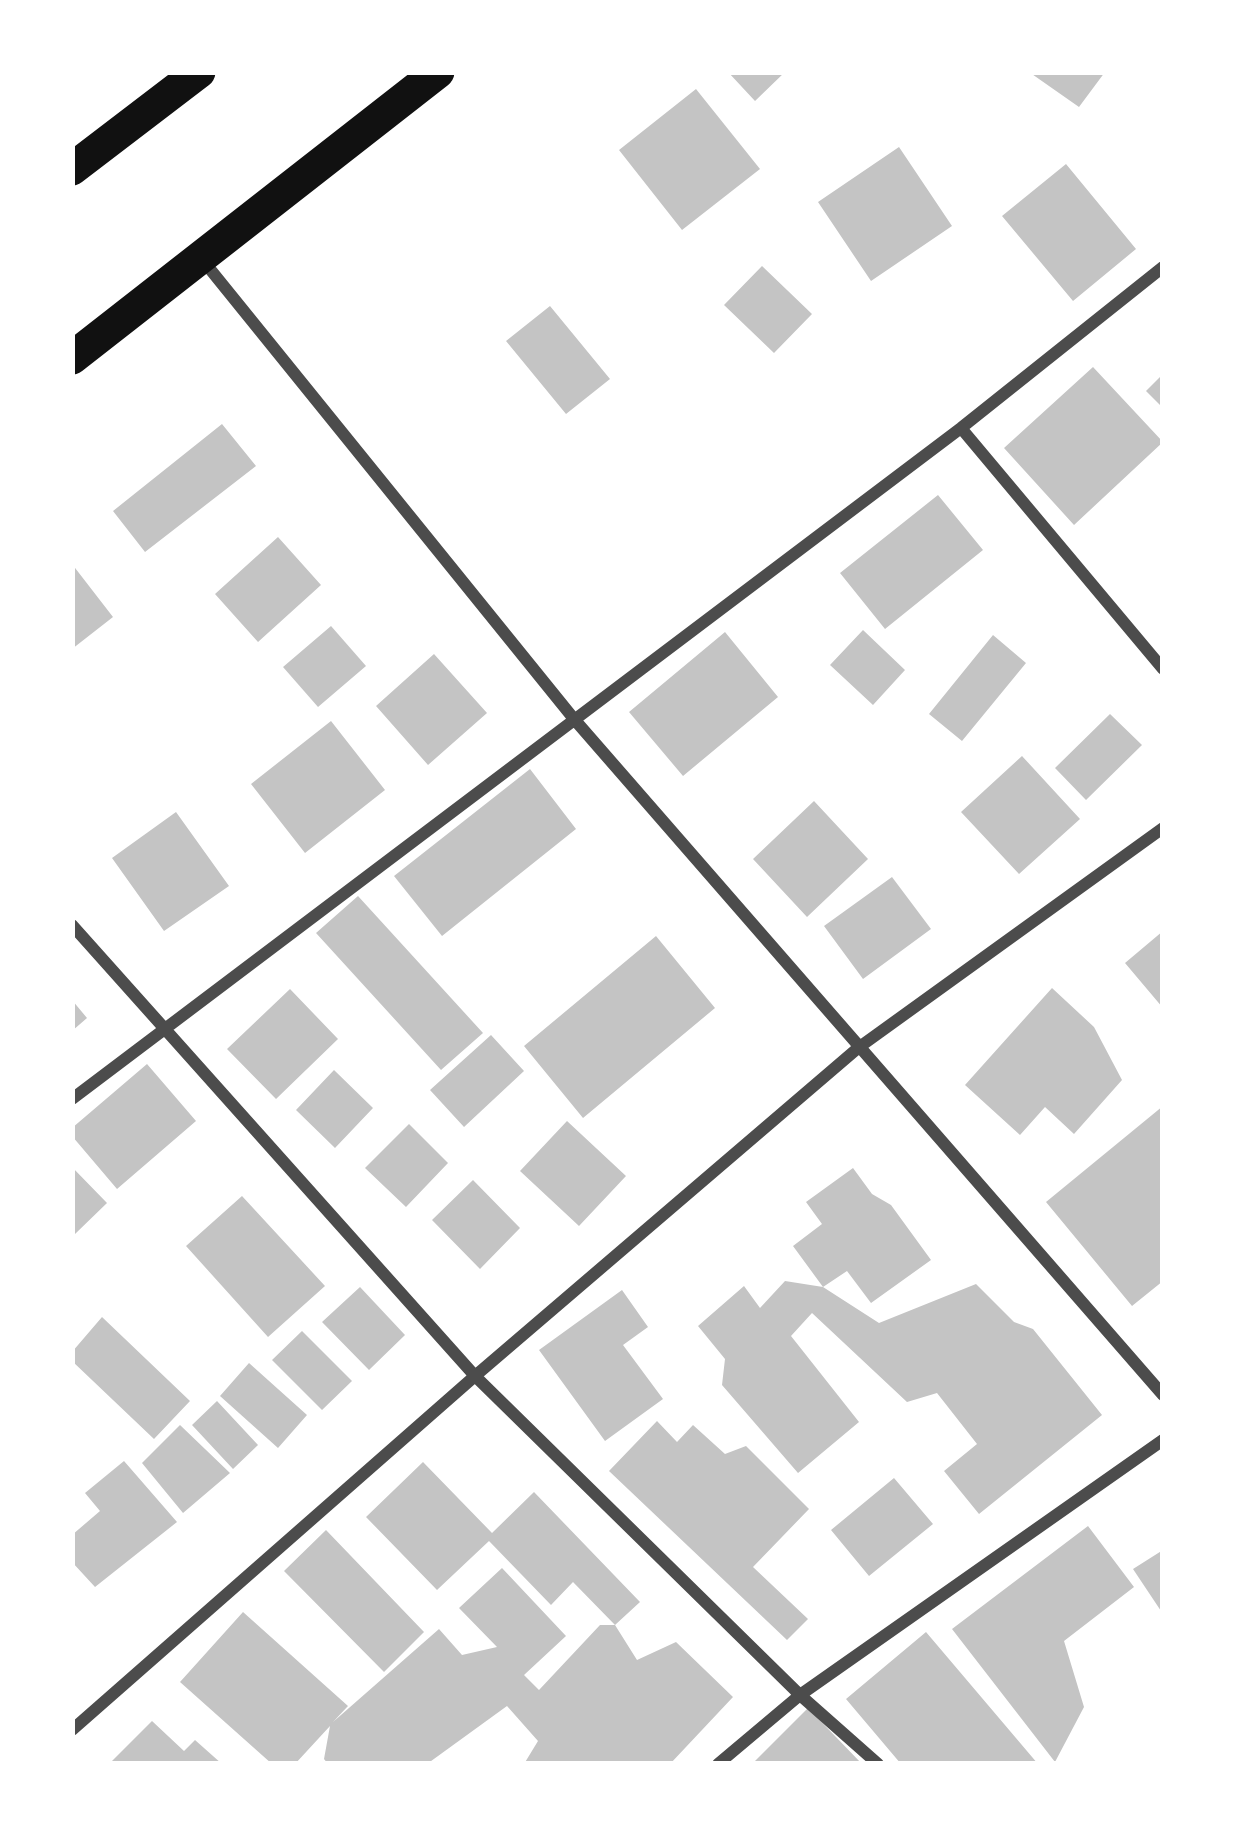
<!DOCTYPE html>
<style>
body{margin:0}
#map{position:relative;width:1235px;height:1836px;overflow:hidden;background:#fff;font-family:Barlow,sans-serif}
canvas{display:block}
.frame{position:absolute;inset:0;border:75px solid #fff;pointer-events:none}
</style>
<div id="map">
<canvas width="1235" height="1836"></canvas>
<div class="frame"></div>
</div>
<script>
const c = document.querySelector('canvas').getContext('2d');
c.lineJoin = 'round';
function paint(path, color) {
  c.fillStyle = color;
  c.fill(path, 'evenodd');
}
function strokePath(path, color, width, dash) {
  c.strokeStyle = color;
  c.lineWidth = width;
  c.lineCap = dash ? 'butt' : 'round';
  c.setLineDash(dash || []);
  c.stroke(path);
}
const building = new Path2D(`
 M728,72H785L755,101Z
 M1029,72H1105L1079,107Z
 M696,89L760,169L682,230L619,150Z
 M899,147L952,226L871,281L818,202Z
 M1066,164L1136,249L1073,301L1002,216Z
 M762,266L812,314L774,353L724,305Z
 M550,306L610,379L566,414L506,341Z
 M1093,367L1163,442L1074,525L1004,448Z
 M1163,374V408L1146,391Z
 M222,424L256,466L145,552L113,511Z
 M938,495L983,550L885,629L840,573Z
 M278,537L321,585L258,642L215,594Z
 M72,564L113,617L72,649Z
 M331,626L366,666L318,707L283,667Z
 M863,630L905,670L873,705L830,665Z
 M725,632L778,697L683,776L629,712Z
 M993,635L1026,663L962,741L929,714Z
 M434,654L487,713L428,765L376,706Z
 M1110,714L1142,745L1086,800L1055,768Z
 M331,721L385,790L305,853L251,784Z
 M1022,756L1080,819L1019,874L961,812Z
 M530,769L576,829L442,936L394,876Z
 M814,801L868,859L807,917L753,859Z
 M176,812L229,886L164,931L112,858Z
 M892,877L931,929L863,979L824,926Z
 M358,896L483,1033L441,1070L316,933Z
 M1163,931V1008L1125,963Z
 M656,936L715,1008L583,1118L524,1046Z
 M1052,988L1094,1027L1122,1080L1074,1134L1045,1107L1020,1135L965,1085Z
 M290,989L338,1039L276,1099L227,1049Z
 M72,1000L87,1018L72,1031Z
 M491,1035L524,1071L464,1127L430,1090Z
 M147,1064L196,1121L117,1189L72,1136V1128Z
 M334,1070L373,1108L335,1148L296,1110Z
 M1163,1106V1281L1132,1306L1046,1202Z
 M567,1121L626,1176L579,1226L520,1171Z
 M409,1124L448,1163L406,1207L365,1168Z
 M72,1167L107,1203L75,1234L72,1231Z
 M853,1168L872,1194L891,1205L931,1260L871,1303L847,1271L823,1287L879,1323L976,1284L1014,1322L1033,1329L1102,1415L979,1514L944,1471L977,1444L937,1393L907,1402L812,1313L791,1336L859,1422L798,1473L722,1385L725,1359L698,1326L744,1286L760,1308L785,1281L823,1287L793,1246L822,1224L806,1202Z
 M473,1180L520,1228L480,1269L432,1220Z
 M242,1196L325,1286L268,1337L186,1246Z
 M360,1287L405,1335L369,1370L322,1322Z
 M622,1290L648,1327L623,1345L663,1399L605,1441L539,1350Z
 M102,1317L190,1401L154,1439L72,1361V1352Z
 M302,1331L352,1381L322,1410L272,1360Z
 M249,1363L307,1415L278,1448L220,1396Z
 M217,1401L258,1445L233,1469L192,1425Z
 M657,1421L677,1442L693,1425L725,1454L746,1446L809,1509L753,1567L808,1619L787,1640L609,1471Z
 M180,1425L230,1473L183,1513L142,1463Z
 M124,1461L177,1522L95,1587L72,1562V1535L100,1511L85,1493Z
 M423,1462L492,1533L534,1492L640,1602L615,1625L637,1660L676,1642L733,1697L670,1764H524L538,1741L507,1706L427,1764H328L324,1759L330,1726L295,1764H272L180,1682L243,1612L348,1706L333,1722L439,1629L462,1655L497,1647L459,1608L502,1568L566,1636L524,1675L539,1690L600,1625H615L573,1582L551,1605L489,1541L437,1590L366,1517Z
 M894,1478L933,1524L869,1576L831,1530Z
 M1088,1526L1134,1587L1064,1641L1084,1707L1055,1762L952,1629Z
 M326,1530L424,1632L384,1672L284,1571Z
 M1163,1550V1614L1133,1569Z
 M926,1632L1038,1764H901L846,1699Z
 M808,1708L862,1764H752Z
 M152,1721L184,1751L195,1740L222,1764H109Z`);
const minor = new Path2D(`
 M201,258L574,719L1163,1395
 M961,428L1163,669
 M72,925L475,1376L800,1695L878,1764
 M72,1099L961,428L1163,267
 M72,1730L475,1376L858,1048L1163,828
 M718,1764L800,1695L1163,1440`);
const trunk = new Path2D(`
 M72,169L199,72
 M72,358L438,72`);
paint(building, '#c4c4c4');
strokePath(minor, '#4c4c4c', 12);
strokePath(trunk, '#111', 33);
</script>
